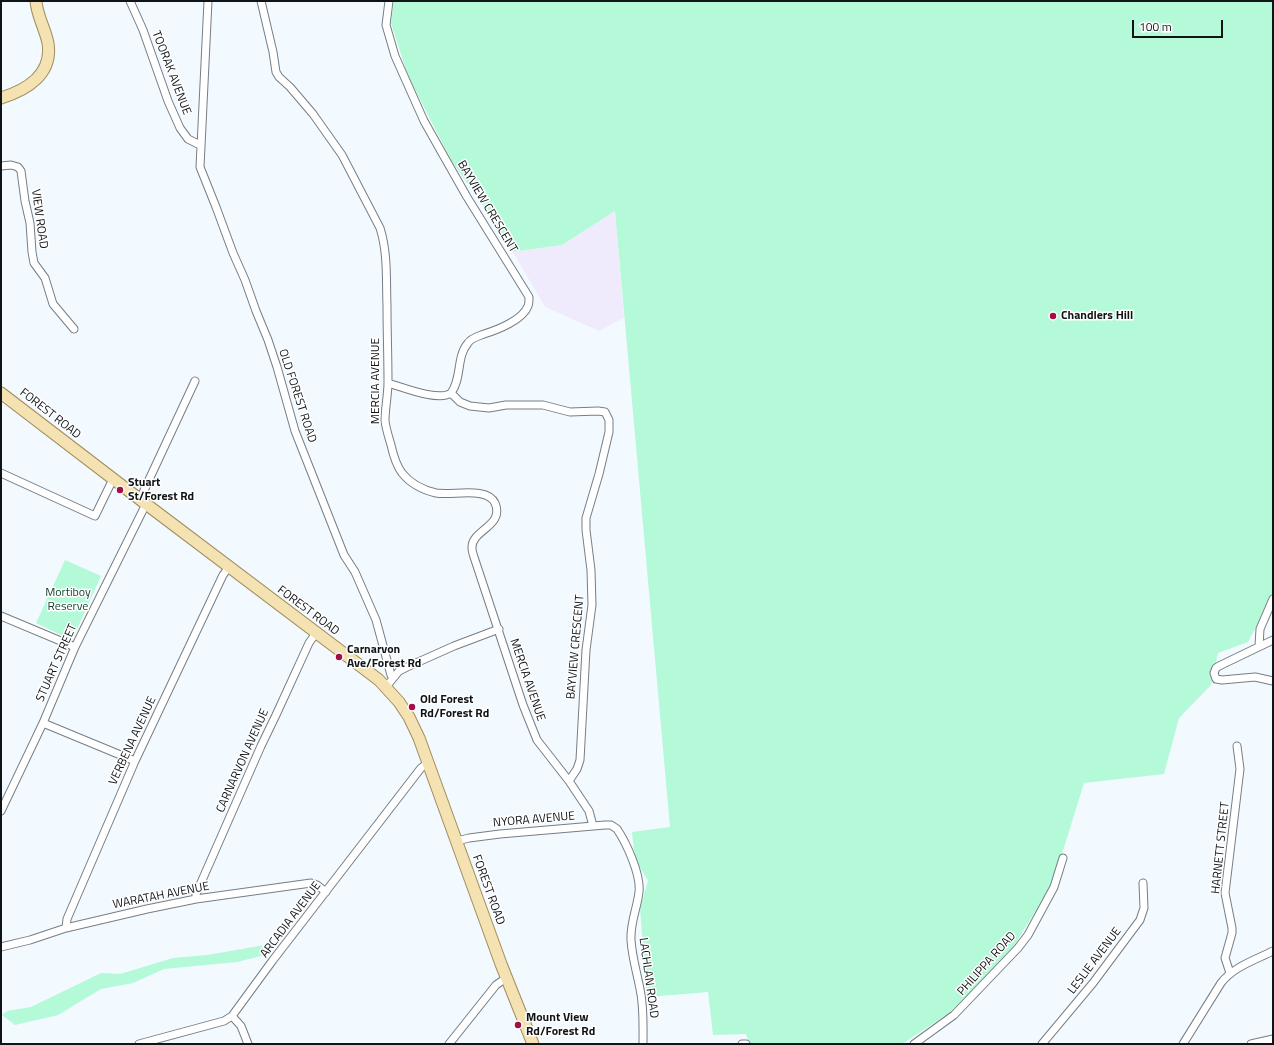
<!DOCTYPE html>
<style>
body{margin:0}
#map{position:relative;width:1274px;height:1045px;overflow:hidden;background:#f2f9ff;font-family:"Titillium Web",sans-serif}
canvas{display:block}
.frame{position:absolute;inset:0;border:2px solid #111417;pointer-events:none}
.scale{position:absolute;left:1132px;top:20px;width:91px;height:18px;box-sizing:border-box;border:2px solid #111417;border-top:0;padding-left:5px;font-size:12px;line-height:14px;white-space:nowrap;color:#111417;-webkit-text-stroke:3px #fff;paint-order:stroke}
</style>
<div id="map">
<canvas width="1274" height="1045"></canvas>
<div class="frame"></div>
<div class="scale">100 m</div>
</div>
<script>
const c = document.querySelector('canvas').getContext('2d');
c.lineJoin = 'round';
function paint(path, color) {
  c.fillStyle = color;
  c.fill(path, 'evenodd');
}
function strokePath(path, color, width, dash) {
  c.strokeStyle = color;
  c.lineWidth = width;
  c.lineCap = dash ? 'butt' : 'round';
  c.setLineDash(dash || []);
  c.stroke(path);
}
function write(font, color, halo, rows, align = 'center') {
  c.font = font + ' "Titillium Web",sans-serif';
  c.lineWidth = 3;
  c.setLineDash([]);
  c.textBaseline = 'middle';
  c.strokeStyle = halo;
  c.fillStyle = color;
  for (const [text, x, y, turn = 0] of rows) {
    c.save();
    c.translate(x, y);
    c.rotate((+turn || 0) * Math.PI / 180);
    c.textAlign = isNaN(turn) ? turn : align;
    if (halo) c.strokeText(text, 0, 0);
    c.fillText(text, 0, 0);
    c.restore();
  }
}
const industrial = new Path2D(`
 M615,211L624,318L599,331L545,307L513,252L562,245Z`);
const green = new Path2D(`
 M394,1H1273V596L1248,642L1218,653L1211,685L1179,718L1164,774L1084,783L1053,883L1007,957L949,1013L902,1044H749L746,1034L713,1035L708,992L647,997L640,908L648,881L635,859L632,832L670,827L615,211L562,245L512,252L504,236L451,160L408,76L391,23Z
 M65,560L101,576L72,640L36,623Z
 M277,943L269,954L237,962L164,969L133,983L101,989L58,1015L15,1025L2,1015L7,1011L31,1007L101,973L120,974L173,958L207,955Z`);
const street = new Path2D(`
 M130,1L143,30L168,101L180,128L188,139L200,145
 M208,1L200,167L216,207L233,253L245,280L256,311L268,340L277,367L295,431L344,555L355,572L376,620L391,675
 M261,1L273,52L276,72L279,77L290,87L313,114L342,155L380,228C388,253 386,280 387,306C387,331 388,357 388,382C388,395 385,408 385,421C386,429 389,438 391,445C393,454 396,465 402,473C410,483 423,490 436,493C452,496 487,486 495,503C505,526 471,530 472,548C472,551 473,554 474,557L523,705L537,740L569,781L589,811L593,826
 M389,1L386,25L395,56L424,121L442,153L467,197L529,297C529,300 529,304 528,306C523,320 497,330 484,334C479,336 471,338 468,343C456,357 462,379 451,393L460,402L470,406L489,408L506,405H543L570,412L598,411L605,412L609,420V432L599,474L586,518V530L591,570L592,605L586,650L580,760L577,769L569,781
 M1,166L11,165L18,167L21,171L25,201L30,223L32,252L34,263L45,278L53,304L74,329
 M388,383C402,387 439,402 451,393
 M1,473L95,516L113,479
 M140,499L195,381
 M1,616L75,647
 M1273,640L1219,666L1216,668L1214,673L1216,679L1222,680L1255,677L1273,681
 M1259,646L1260,629L1273,599
 M386,687L399,671L407,667L454,646L499,629
 M43,723L135,761
 M1,811L43,723L75,647L146,504
 M457,841L469,838L500,834L605,825H611L617,829C627,844 641,875 639,892C637,909 630,923 631,940C632,957 637,973 640,989C644,1007 643,1025 643,1044
 M196,899V894L261,746L276,715L309,643L316,633
 M66,928L67,919L135,761L223,575L229,567
 M1,947L30,940L66,928L147,909L196,899L311,883L317,885L326,892
 M1230,973L1225,958L1232,933V928L1225,893L1240,769L1237,746
 M232,1016L241,1026L248,1044
 M139,1044L224,1021L232,1016L273,960L421,768L429,762
 M449,1044L496,985L506,978
 M742,1044H746
 M914,1044L954,1015L1018,948L1028,935L1054,887L1063,858
 M1042,1044L1093,983L1140,920L1144,908L1143,883
 M1183,1044L1221,983C1233,967 1255,960 1273,951
 M1251,1044L1273,1039`);
const primary = new Path2D(`
 M1,98C27,90 53,74 48,43C45,28 37,16 36,1
 M1,393L146,504L379,680L399,702L409,717L419,738L501,964L533,1044`);
const markers = [
 [1053,316,4,"#a40d48"],
 [120,490,4,"#a40d48"],
 [339,657,4,"#a40d48"],
 [412,707,4,"#a40d48"],
 [518,1025,4,"#a40d48"]
];
const streetNames = [
 ["TOORAK AVENUE",171,73,69],
 ["BAYVIEW CRESCENT",487,207,59],
 ["VIEW ROAD",39,219,82],
 ["MERCIA AVENUE",376,381,-90],
 ["OLD FOREST ROAD",297,396,72],
 ["FOREST ROAD",50,414,38],
 ["FOREST ROAD",308,611,37],
 ["BAYVIEW CRESCENT",576,647,-85],
 ["STUART STREET",57,663,-66],
 ["MERCIA AVENUE",527,680,71],
 ["VERBENA AVENUE",133,741,-65],
 ["CARNARVON AVENUE",243,761,-66],
 ["NYORA AVENUE",534,820,-5],
 ["HARNETT STREET",1221,848,-84],
 ["FOREST ROAD",488,890,70],
 ["WARATAH AVENUE",161,896,-11],
 ["ARCADIA AVENUE",291,920,-53],
 ["LESLIE AVENUE",1095,961,-53],
 ["PHILIPPA ROAD",987,964,-48],
 ["LACHLAN ROAD",648,978,82]
];
const poiNames = [
 ["Chandlers Hill",1061,316],
 ["Stuart",128,483],
 ["St/Forest Rd",128,497],
 ["Carnarvon",347,650],
 ["Ave/Forest Rd",347,664],
 ["Old Forest",420,700],
 ["Rd/Forest Rd",420,714],
 ["Mount View",526,1018],
 ["Rd/Forest Rd",526,1032]
];
const parkNames = [
 ["Mortiboy",68,593],
 ["Reserve",68,607]
];
paint(industrial, '#efebfd');
paint(green, '#b4fad8');
strokePath(street, '#767e85', 9);
strokePath(primary, '#a18d5c', 13);
strokePath(street, '#fff', 7);
strokePath(primary, '#f5e2b3', 11);
for (const [x, y, r, color] of markers) {
  const dot = new Path2D();
  dot.arc(x, y, r, 0, 2 * Math.PI);
  c.fillStyle = color;
  c.fill(dot);
  strokePath(dot, '#fff', 1.5);
}
write('12px', '#111417', '#fff', streetNames);
write('bold 12px', '#111417', '#fff', poiNames, 'left');
write('12px', '#123f2d', '#fff', parkNames);
</script>
